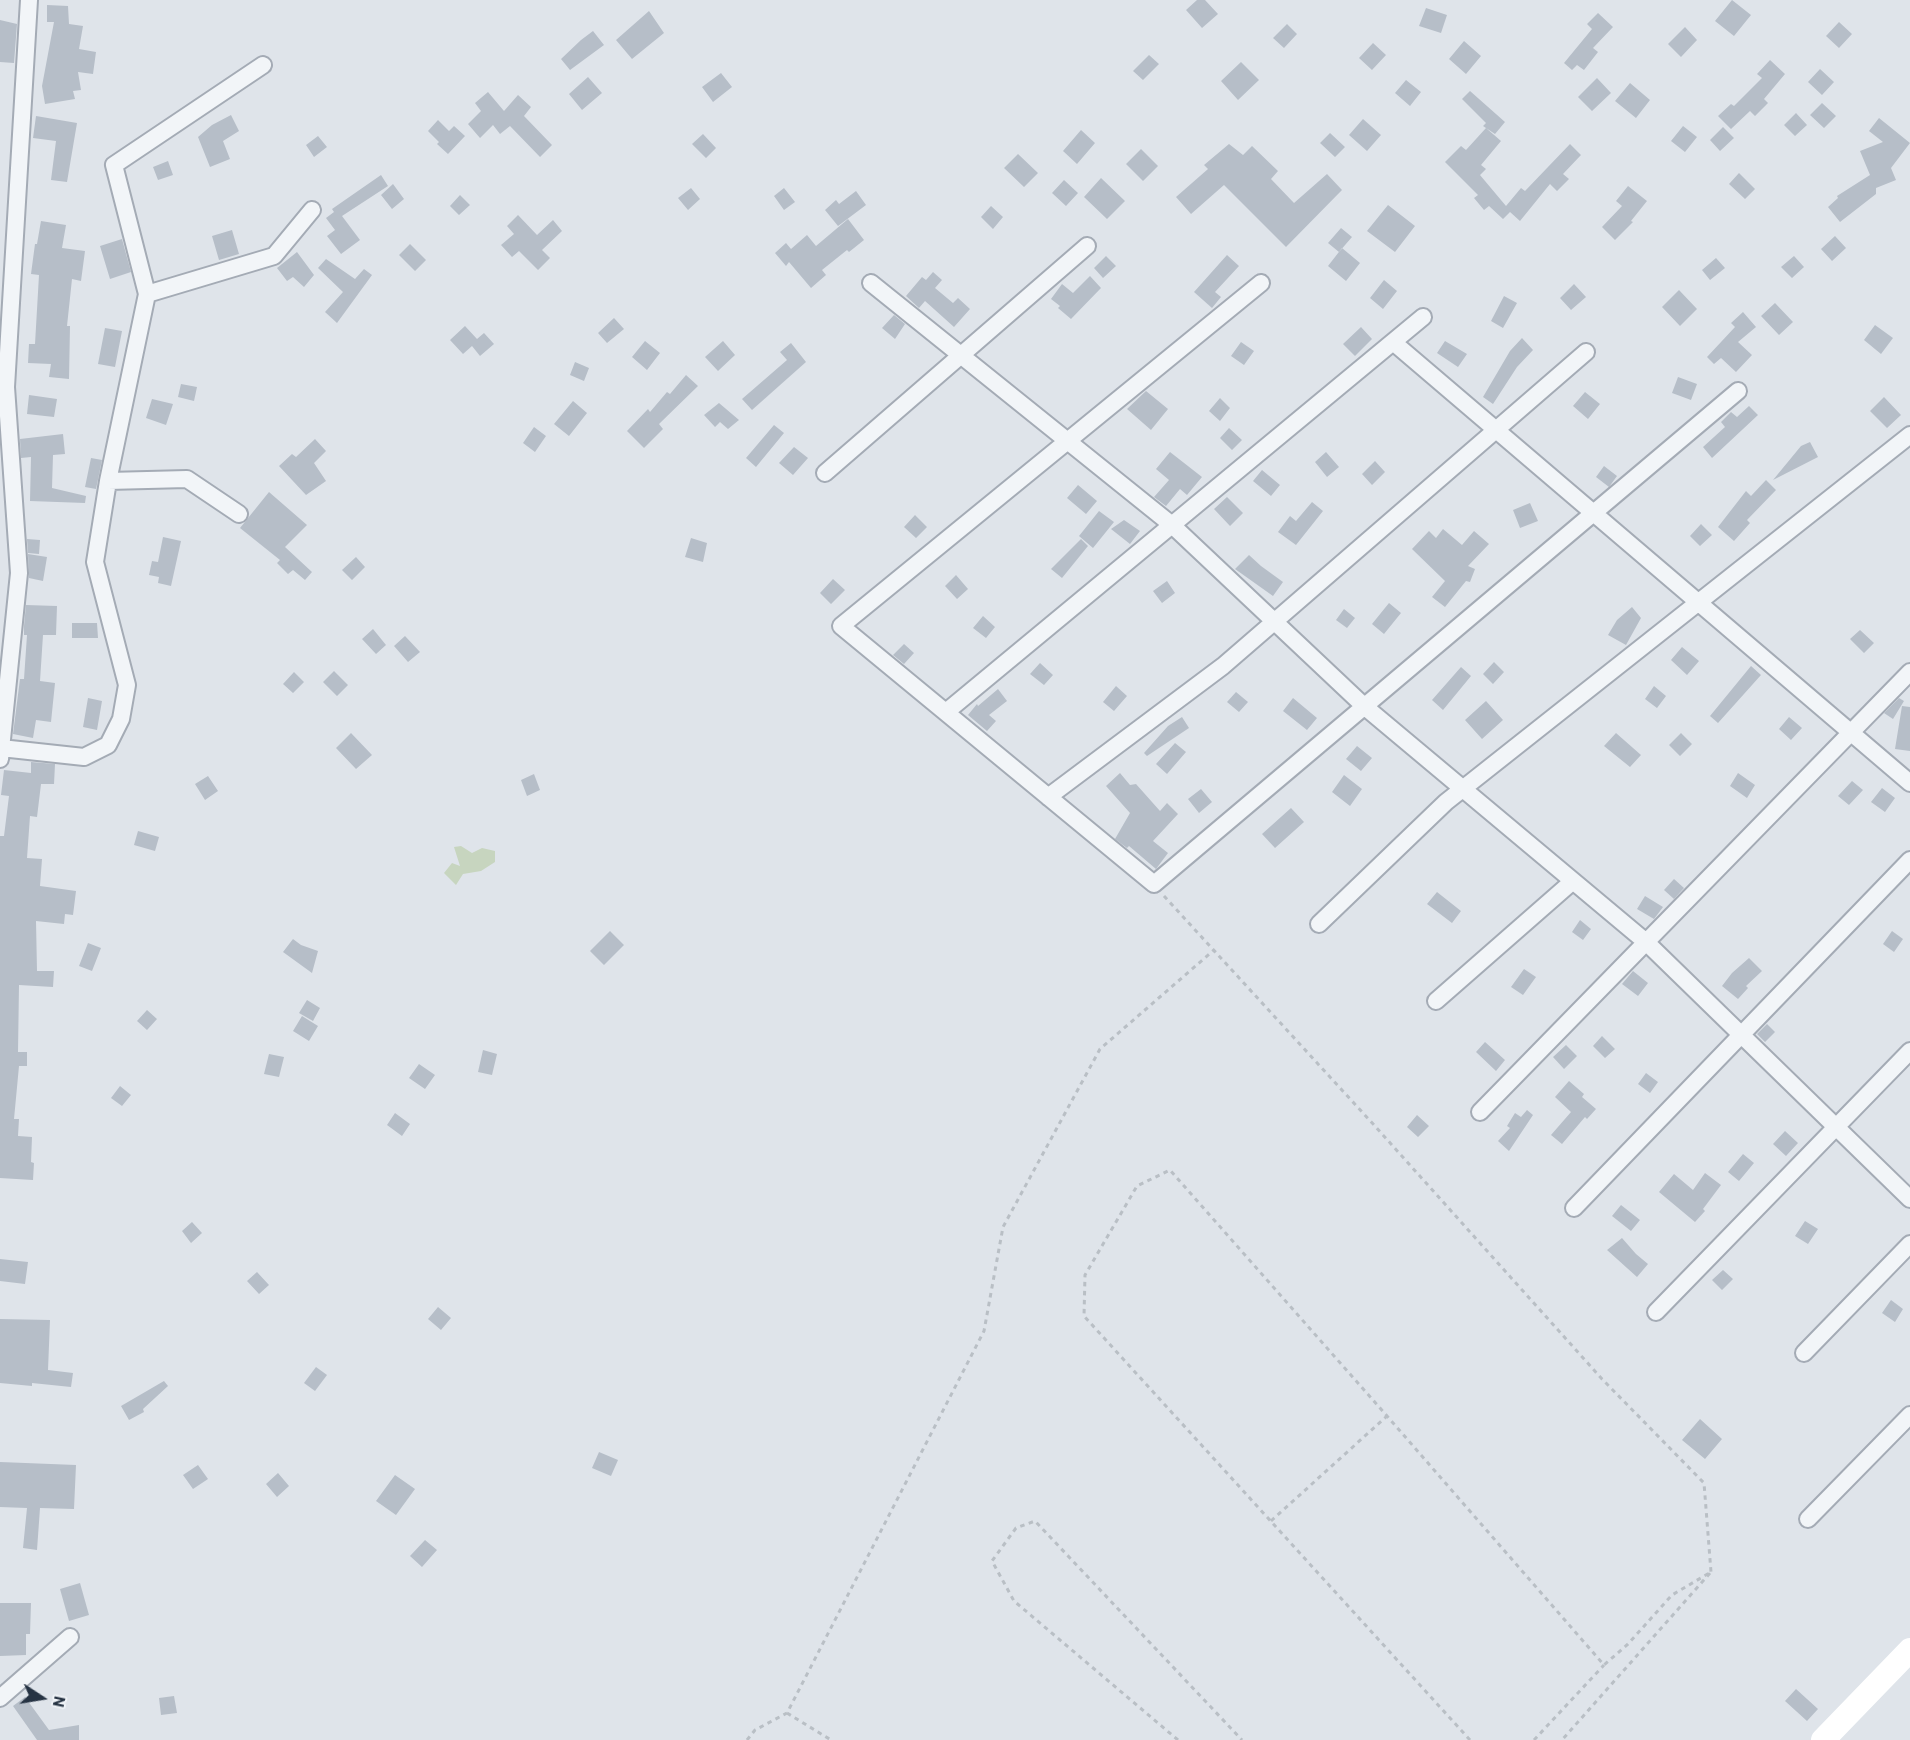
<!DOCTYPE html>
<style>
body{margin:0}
#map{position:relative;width:1910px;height:1740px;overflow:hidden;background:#dfe4ea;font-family:Barlow,sans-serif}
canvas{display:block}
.north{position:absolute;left:12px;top:1668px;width:60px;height:60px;-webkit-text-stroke:4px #eff3f7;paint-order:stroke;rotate:102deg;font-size:16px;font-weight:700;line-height:24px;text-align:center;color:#263343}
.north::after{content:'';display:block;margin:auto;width:21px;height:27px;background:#263343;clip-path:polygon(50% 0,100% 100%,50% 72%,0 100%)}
</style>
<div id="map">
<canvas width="1910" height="1740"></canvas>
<div class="north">N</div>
</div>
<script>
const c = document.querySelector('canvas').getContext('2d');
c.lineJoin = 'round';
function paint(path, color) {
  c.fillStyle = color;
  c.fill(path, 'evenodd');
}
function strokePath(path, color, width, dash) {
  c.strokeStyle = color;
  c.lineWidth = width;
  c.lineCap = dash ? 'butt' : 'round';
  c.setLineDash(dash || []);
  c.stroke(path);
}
const green = new Path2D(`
 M461,846L472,853L482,848L495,851V862L481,871L463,874L456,885L444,873L452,863L460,866L454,847Z`);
const building = new Path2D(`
 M1197,0H1205L1218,14L1202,28L1186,10Z
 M1732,0L1751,15L1734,36L1715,21Z
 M47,5L68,6L69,24L83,26L79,49L96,52L93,74L78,72L81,90L73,91L75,99L45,104L42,86L54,22H47Z
 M1426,8L1447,15L1441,33L1419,26Z
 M649,11L664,33L632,59L616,40Z
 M1598,13L1613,27L1593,48L1598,52L1584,70L1577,65L1572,70L1564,63L1592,29L1587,24Z
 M0,20L17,24L14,63L0,62Z
 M1839,22L1852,34L1839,48L1826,36Z
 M1287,24L1297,34L1284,48L1273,38Z
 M1685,27L1697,40L1681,57L1668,44Z
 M593,31L604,45L570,70L561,59L581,40Z
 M1464,41L1481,56L1466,74L1449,59Z
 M1373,43L1386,55L1372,70L1359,58Z
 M1149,55L1159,64L1143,80L1133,71Z
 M1770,60L1785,74L1764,99L1768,103L1755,116L1750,111L1731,129L1718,116L1731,104L1734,106L1762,78L1757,74Z
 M1241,62L1259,80L1238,100L1221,81Z
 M1820,69L1834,82L1822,95L1808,82Z
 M721,73L732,87L713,102L702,87Z
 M588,77L602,93L582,110L569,94Z
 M1597,78L1611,93L1592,111L1578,97Z
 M1406,80L1421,92L1410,106L1395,93Z
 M1630,83L1650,100L1636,118L1615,101Z
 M1470,91L1505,122L1495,134L1486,128L1501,141L1481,165L1486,169L1480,175L1506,206L1521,188L1525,191L1570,144L1581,155L1563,174L1569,179L1557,191L1550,184L1520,221L1510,212L1503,219L1489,206L1484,210L1474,198L1478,195L1445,162L1461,146L1466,150L1486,128L1483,126L1486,123L1462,99Z
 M488,92L504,111L518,95L531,107L524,116L552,145L540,157L510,126L500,134L493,125L480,138L468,124L481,111L475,103Z
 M1822,103L1836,116L1824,128L1810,115Z
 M1796,113L1807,125L1795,136L1784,125Z
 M231,115L239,131L223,141L230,159L210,167L198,137L212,125Z
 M36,116L77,123L67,182L51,180L56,141L33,138Z
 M1879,118L1910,143L1891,168L1896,180L1876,188V194L1840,222L1828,207L1838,198L1837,196L1870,175L1860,151L1883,142L1869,131Z
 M1363,119L1381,135L1367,151L1349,135Z
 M438,120L449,131L454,126L465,136L448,154L437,144L439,142L428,131Z
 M1683,126L1697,137L1685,152L1671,141Z
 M1723,127L1734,138L1720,151L1710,140Z
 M1081,130L1095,143L1077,164L1063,151Z
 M1330,133L1345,147L1335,157L1320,143Z
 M703,134L716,148L706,158L692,144Z
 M318,136L327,147L314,157L306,145Z
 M1229,144L1243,155L1252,146L1278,171L1271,179L1294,203L1327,174L1342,190L1286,247L1224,185L1191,214L1176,197L1208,169L1204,165Z
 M1141,149L1158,166L1143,181L1126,164Z
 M1018,154L1038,173L1024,187L1004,168Z
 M168,161L173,175L158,180L153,167Z
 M1739,173L1755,189L1745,199L1729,184Z
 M381,175L388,186L342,216L360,240L341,254L327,236L335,230L326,218L334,212L332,209Z
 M1101,178L1125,201L1107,219L1084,197Z
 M1064,180L1078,193L1066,206L1052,193Z
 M393,184L404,199L392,209L381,195Z
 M1628,186L1647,201L1631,221L1633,222L1615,240L1602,227L1622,206L1616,201Z
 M691,188L700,199L688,210L678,198Z
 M784,188L795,202L784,210L774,196Z
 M856,191L866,205L838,226L825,210L836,200L839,204Z
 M460,195L470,205L459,215L450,206Z
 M1388,205L1415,226L1395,252L1367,231Z
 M991,206L1003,217L993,229L981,217Z
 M518,215L537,235L553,220L562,231L542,250L550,258L538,270L519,251L512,257L501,245L514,234L507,226Z
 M848,219L864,240L849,252L847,250L822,270L826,275L811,288L789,262L786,266L775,253L786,243L791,249L807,235L816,246Z
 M41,221L66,225L62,248L85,251L81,281L72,279L67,326H70L69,379L49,377L51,364L28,363L29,344H35L39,275L31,274L35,244H37Z
 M1341,228L1352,237L1339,252L1328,243Z
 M232,230L239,254L219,260L212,236Z
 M1835,236L1846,248L1832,261L1821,249Z
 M122,239L131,272L110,279L100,246Z
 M410,244L426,260L415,271L399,255Z
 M1342,248L1360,263L1346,281L1328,266Z
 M297,252L314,275L304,287L293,277L287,281L277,268Z
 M1227,255L1239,266L1215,292L1221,297L1212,308L1194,292Z
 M1106,256L1116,266L1103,278L1094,268Z
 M1794,256L1804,267L1792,278L1781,267Z
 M1716,258L1725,268L1710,280L1702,270Z
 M326,259L355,279L364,269L372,275L337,323L325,312L343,292L318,268Z
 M933,272L942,280L935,288L953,303L958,298L970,309L954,327L925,301L919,308L906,296L922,277L926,280Z
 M1090,276L1101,288L1071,319L1058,308L1060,306L1051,299L1062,284L1073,293Z
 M1384,280L1397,291L1383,309L1370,298Z
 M1574,284L1586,297L1571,310L1560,298Z
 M1679,290L1697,309L1680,326L1662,307Z
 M1504,296L1517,303L1503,328L1491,321Z
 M1775,303L1793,322L1779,335L1761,316Z
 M1743,312L1756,327L1738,342L1752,355L1736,372L1721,358L1714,364L1707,357L1735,327L1731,323Z
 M894,315L905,324L895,339L882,328Z
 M614,318L624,329L607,343L598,333Z
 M1875,325L1893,338L1881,354L1864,340Z
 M465,326L477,339L484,333L494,344L480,356L472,346L463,354L450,340Z
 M1361,327L1372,339L1355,356L1343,344Z
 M105,328L122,331L115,367L98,364Z
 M1522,338L1533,350L1517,367L1493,404L1483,397L1510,351Z
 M645,341L660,353L647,370L632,357Z
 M723,341L735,355L718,371L705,357Z
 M1445,341L1467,354L1458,367L1437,353Z
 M1241,342L1254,351L1244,365L1231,356Z
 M791,343L806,362L752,410L742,399L787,360L780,352Z
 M575,362L589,368L584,381L570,375Z
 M686,375L698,386L659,424L663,429L644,448L627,431L648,409L650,412L667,392L670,394Z
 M1678,377L1697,384L1691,400L1672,393Z
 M181,384L197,387L194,401L178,397Z
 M1146,391L1168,409L1151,430L1127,409Z
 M1585,392L1600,404L1588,419L1573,406Z
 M29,395L57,399L54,417L27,414Z
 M1884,397L1901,415L1887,428L1870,411Z
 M1220,398L1230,408L1220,421L1209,411Z
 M152,399L173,404L166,425L146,418Z
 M573,401L587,413L569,436L554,424Z
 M719,403L739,420L728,429L720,422L715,427L704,415Z
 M1749,406L1758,415L1712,458L1703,447L1725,427L1721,422L1731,412L1737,417Z
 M774,425L784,433L756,467L746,458Z
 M534,427L546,436L535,452L523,443Z
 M1229,428L1242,440L1232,450L1220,438Z
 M63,434L65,454L53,455L52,488L86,496L85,503L30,501L31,457L21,458L20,439Z
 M315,439L326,451L314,463L326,481L306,495L279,466L292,454L296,457Z
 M1810,442L1818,457L1773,480L1801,446Z
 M794,447L808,458L793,475L779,463Z
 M1170,452L1202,477L1187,495L1180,489L1166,506L1154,497L1169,480L1156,469Z
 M1326,452L1339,467L1327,477L1315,462Z
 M91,458L102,460L96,489L85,487Z
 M1375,461L1385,472L1372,485L1362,474Z
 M1604,466L1617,476L1609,487L1596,477Z
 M1262,470L1280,485L1271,496L1253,481Z
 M1766,480L1776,490L1747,520L1750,523L1734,541L1718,527L1746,491L1751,496Z
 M1078,485L1097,501L1086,514L1067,498Z
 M269,492L307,525L285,547L312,572L305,580L293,570L288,574L277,563L280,560L240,528Z
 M1227,497L1243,513L1230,526L1214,509Z
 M1312,502L1323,511L1296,545L1278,532L1290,516L1296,521Z
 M1530,503L1538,521L1520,528L1513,510Z
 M1099,511L1114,522L1093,548L1079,536Z
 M915,515L927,527L916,538L904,527Z
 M1124,520L1140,531L1130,544L1111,529Z
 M1701,524L1712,535L1700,546L1690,536Z
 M1443,529L1462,545L1474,531L1489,544L1468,566L1475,569L1470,582L1466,581L1445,607L1432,597L1445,581L1412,549L1429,531L1436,538Z
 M163,537L181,541L171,586L158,583L159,577L149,575L152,561L158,562Z
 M691,538L707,543L703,562L685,557Z
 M27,539L40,540L39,554L28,553Z
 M1081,539L1088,546L1062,578L1051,569Z
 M28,554L47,557L43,581L29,578Z
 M1249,555L1261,566L1283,582L1273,596L1235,569Z
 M356,557L365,567L352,580L342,570Z
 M956,575L968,589L957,599L945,586Z
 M833,579L845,590L831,604L820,593Z
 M1167,581L1175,593L1162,603L1153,591Z
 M1389,603L1401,613L1384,634L1372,624Z
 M26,605L57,606L56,635H43L40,681L55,683L51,722L36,720L33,738L13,734L20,679H24L27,635H24V626Z
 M1632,607L1641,618L1626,645L1608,635L1617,620Z
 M1344,609L1355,618L1347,628L1336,620Z
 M983,616L995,627L986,638L973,628Z
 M72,623H97L98,638H72Z
 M373,629L386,645L376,654L362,639Z
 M1860,630L1874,643L1864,653L1850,639Z
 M405,636L420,652L408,662L394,646Z
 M904,644L914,653L904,664L893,655Z
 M1682,647L1699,661L1687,675L1671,660Z
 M1494,662L1504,672L1493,684L1483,674Z
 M1040,663L1053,675L1044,685L1030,674Z
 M1751,666L1761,675L1718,723L1710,716Z
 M1461,667L1471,676L1443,710L1432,700Z
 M334,671L348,685L337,696L323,682Z
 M294,672L304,682L293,693L283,684Z
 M1116,686L1127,696L1114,711L1103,702Z
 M1654,686L1666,696L1657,708L1645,699Z
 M998,689L1007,701L989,715L996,721L987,731L968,715L977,704L978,706Z
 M1236,692L1248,702L1239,712L1227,702Z
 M88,698L102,701L97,730L83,727Z
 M1293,698L1317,718L1307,730L1283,711Z
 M1899,698L1904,701L1893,719L1884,713Z
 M1486,701L1503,720L1482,739L1465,720Z
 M1902,706L1910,707V751L1895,749Z
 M1182,717L1189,728L1147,756L1144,753L1168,726Z
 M1789,717L1802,728L1791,740L1779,729Z
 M351,733L372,755L356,769L336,748Z
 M1616,733L1641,755L1630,767L1604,746Z
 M1681,733L1692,744L1680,756L1669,745Z
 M1175,743L1186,752L1167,774L1156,764Z
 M1357,746L1372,758L1361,771L1346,759Z
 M31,762L55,764L54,784H41L37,817L30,816L27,858L42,859L40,886L76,891L73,915L65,914L64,924L36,921L37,971H54L53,987L19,985L18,1052H27V1066H19L14,1119H19L18,1136L32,1137L31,1162L34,1163L33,1180L0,1178V836H4L9,796L1,795L4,770L31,773Z
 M1120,773L1130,785L1136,784L1160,811L1167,803L1178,814L1153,841L1168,853L1156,869L1129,846L1127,848L1115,839L1130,813L1106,786Z
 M1738,773L1755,785L1747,798L1730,786Z
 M534,774L540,790L527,796L521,780Z
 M1344,775L1362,789L1350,806L1332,792Z
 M208,776L218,791L205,800L195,784Z
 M1852,781L1863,790L1849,805L1838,796Z
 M1882,788L1895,798L1885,812L1871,802Z
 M1201,789L1212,802L1199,813L1188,799Z
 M1291,808L1304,822L1275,848L1262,834Z
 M138,831L159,837L155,851L134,845Z
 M1674,879L1684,888L1674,899L1664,890Z
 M1437,892L1461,911L1452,923L1427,904Z
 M1645,896L1663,907L1654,919L1637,909Z
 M1580,920L1591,929L1583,940L1572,932Z
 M610,931L624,945L604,965L590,951Z
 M1892,931L1903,939L1894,952L1883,944Z
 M293,939L301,945L318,951L312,973L283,952Z
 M88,943L101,948L92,971L79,966Z
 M1749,958L1762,971L1746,986L1748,988L1738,999L1722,986L1732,973Z
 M1524,969L1536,977L1523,995L1511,987Z
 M1633,971L1648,983L1638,996L1622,984Z
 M307,1000L320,1008L313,1021L299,1013Z
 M147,1010L157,1019L147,1030L137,1021Z
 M302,1016L318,1026L309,1041L293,1031Z
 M1767,1024L1775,1032L1765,1042L1757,1034Z
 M1602,1036L1615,1049L1605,1058L1593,1046Z
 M1485,1042L1505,1060L1496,1071L1476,1052Z
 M1566,1045L1577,1056L1564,1069L1553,1057Z
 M483,1050L497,1054L492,1075L478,1072Z
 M269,1054L284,1057L279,1077L264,1074Z
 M419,1064L435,1075L425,1089L409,1078Z
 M1646,1073L1658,1082L1650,1093L1638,1084Z
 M1569,1081L1584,1094L1582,1097L1596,1109L1587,1119L1585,1117L1562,1144L1551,1135L1571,1112L1555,1097Z
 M120,1086L131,1095L122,1106L111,1098Z
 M1527,1110L1533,1115L1509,1151L1498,1141L1510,1128L1507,1126L1515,1113L1521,1117Z
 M395,1113L410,1124L402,1136L387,1125Z
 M1417,1115L1429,1126L1418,1137L1407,1127Z
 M1785,1131L1798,1143L1786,1156L1773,1144Z
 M1743,1154L1754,1163L1739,1181L1728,1172Z
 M1705,1173L1721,1185L1703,1209L1705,1211L1695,1222L1659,1192L1674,1174L1693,1190Z
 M1621,1205L1640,1220L1631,1231L1612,1216Z
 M1805,1221L1818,1229L1808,1244L1795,1236Z
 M192,1222L202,1233L191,1243L182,1231Z
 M1622,1238L1636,1254L1648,1264L1637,1277L1607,1250Z
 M0,1259L28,1262L25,1284L0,1281Z
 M1723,1270L1733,1279L1722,1290L1712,1280Z
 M257,1272L269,1285L259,1294L247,1281Z
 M1891,1300L1903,1309L1895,1322L1882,1313Z
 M438,1307L451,1318L441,1330L428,1319Z
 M0,1319L50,1320L48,1370L73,1373L71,1387L32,1383V1386L0,1383Z
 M316,1367L327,1375L315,1391L304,1383Z
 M164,1381L168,1386L143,1409L144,1412L129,1420L121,1406Z
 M1700,1419L1722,1439L1705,1459L1682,1440Z
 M599,1452L618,1460L611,1476L592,1468Z
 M0,1462L76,1465L74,1509L40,1508L37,1550L23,1548L27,1508L0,1507Z
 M198,1465L208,1479L193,1489L183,1475Z
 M278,1473L289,1486L277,1497L266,1484Z
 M395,1475L415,1489L396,1515L376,1501Z
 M425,1540L437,1550L422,1567L410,1556Z
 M80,1583L89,1615L69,1621L60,1589Z
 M0,1603H31L30,1634H26V1655L0,1656Z
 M1796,1689L1818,1709L1807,1721L1785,1701Z
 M174,1696L177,1713L161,1715L159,1698Z
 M25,1697L49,1730L79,1725V1740H37L13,1706Z`);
const path = new Path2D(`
 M1164,896L1374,1125L1602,1379L1704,1483L1711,1572
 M1271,1521L1387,1416
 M787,1713L831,1740
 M747,1740L755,1730L787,1713L984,1331L1003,1227L1100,1049L1214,950
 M1178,1740L1014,1601L992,1561L1016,1528L1035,1521L1242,1740
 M1470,1740L1084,1316L1085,1275L1137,1186L1170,1170L1387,1416L1604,1665L1628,1644L1672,1595L1711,1572L1562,1740
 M1534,1740L1604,1665`);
const minor = new Path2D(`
 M871,283L1172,525L1364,706L1646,942L1910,1199
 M1261,283L841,626L1154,884L1738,391
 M147,294L274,256L312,210
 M1393,342L1910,783
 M825,473L1087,246
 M108,481L187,479L239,514
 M946,712L1423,317
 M1,748L84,757L108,745L121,719L127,685L95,562L108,481L147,294L114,165L263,65
 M0,759L19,573L6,387L29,0
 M1048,797L1223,666L1586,352
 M1319,924L1446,802L1910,435
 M1436,1001L1573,881
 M1480,1112L1910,672
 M1574,1208L1910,860
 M1656,1312L1910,1051
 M1804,1353L1910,1244
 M1808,1519L1910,1415
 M0,1698L70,1637`);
const secondary = new Path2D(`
 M1823,1740L1910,1650`);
paint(green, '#c7d5bf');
paint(building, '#b6bec8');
strokePath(minor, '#a4abb5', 20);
strokePath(path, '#b9bfc5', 3, [4.5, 4.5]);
strokePath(minor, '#f2f5f8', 16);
strokePath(secondary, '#fff', 24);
</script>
